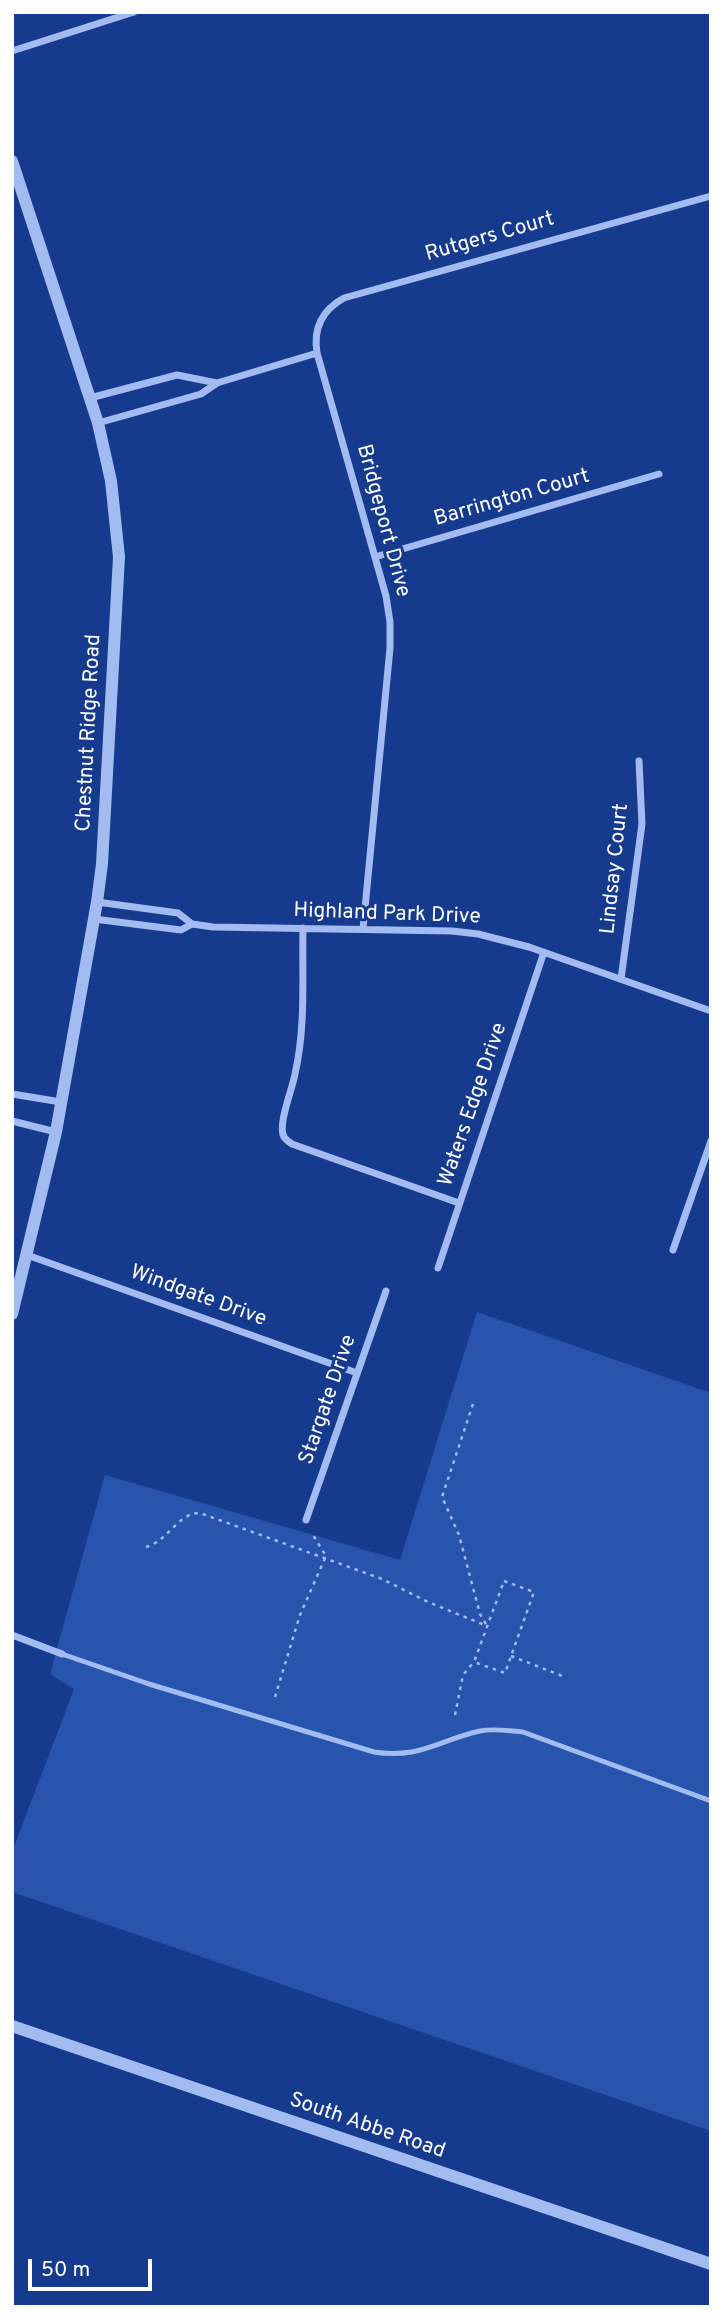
<!DOCTYPE html>
<style>
body{margin:0}
#map{position:relative;width:723px;height:2319px;overflow:hidden;background:#163b8e;font-family:Overpass,sans-serif}
canvas{display:block}
.frame{position:absolute;inset:0;border:14px solid #fff;pointer-events:none}
.scale{position:absolute;left:28px;top:2259px;width:124px;height:32px;box-sizing:border-box;border:4px solid #fff;border-top:0;padding-left:9px;font-size:21px;line-height:24px;white-space:nowrap;color:#fff;-webkit-text-stroke:5px #163b8e;paint-order:stroke}
</style>
<div id="map">
<canvas width="723" height="2319"></canvas>
<div class="frame"></div>
<div class="scale">50 m</div>
</div>
<script>
const c = document.querySelector('canvas').getContext('2d');
c.lineJoin = 'round';
function paint(path, color) {
  c.fillStyle = color;
  c.fill(path, 'evenodd');
}
function strokePath(path, color, width, dash) {
  c.strokeStyle = color;
  c.lineWidth = width;
  c.lineCap = dash ? 'butt' : 'round';
  c.setLineDash(dash || []);
  c.stroke(path);
}
function write(font, color, halo, rows, align = 'center') {
  c.font = font + ' Overpass,sans-serif';
  c.lineWidth = 6;
  c.setLineDash([]);
  c.textBaseline = 'middle';
  c.strokeStyle = halo;
  c.fillStyle = color;
  for (const [text, x, y, turn = 0] of rows) {
    c.save();
    c.translate(x, y);
    c.rotate((+turn || 0) * Math.PI / 180);
    c.textAlign = isNaN(turn) ? turn : align;
    if (halo) c.strokeText(text, 0, 0);
    c.fillText(text, 0, 0);
    c.restore();
  }
}
const green = new Path2D(`
 M477,1312L711,1393V2131L12,1892V1852L74,1689L50,1674L105,1475L400,1560Z`);
const path = new Path2D(`
 M473,1404L442,1497L459,1535L480,1614L487,1626
 M146,1547C168,1541 179,1512 200,1513L382,1579L428,1602L487,1626
 M504,1581L534,1592L505,1673L474,1662Z
 M511,1656L565,1677
 M275,1697L300,1615L326,1556L311,1532
 M455,1715L463,1675L473,1663`);
const service = new Path2D(`
 M62,1654L149,1684L374,1752C420,1759 439,1740 480,1731C494,1728 509,1731 523,1732L711,1801`);
const minor = new Path2D(`
 M12,51L134,12
 M90,398L177,375L217,383
 M98,423L201,394L217,383L317,353
 M375,557L659,474
 M97,902L178,913L192,924L213,927L452,931L478,934L529,947L711,1011
 M94,919L181,930L192,924
 M303,928C302,977 306,1026 295,1074C293,1087 277,1126 284,1137C286,1140 289,1142 292,1144L459,1203
 M363,929L390,648V622L386,596L317,353C313,328 322,310 344,298L711,196
 M621,979L642,824L639,761
 M12,1094L61,1102
 M12,1121L56,1132
 M673,1250L711,1141
 M27,1255L357,1373
 M438,1268L544,952
 M306,1520L386,1291
 M12,1635L62,1654`);
const tertiary = new Path2D(`
 M12,161L98,423L111,481L119,557L102,864L97,902L56,1132L12,1314
 M12,2026L711,2264`);
const streetNames = [
 ["Rutgers Court",490,238,-16],
 ["Barrington Court",512,499,-16],
 ["Bridgeport Drive",382,521,75],
 ["Chestnut Ridge Road",90,733,-87],
 ["Lindsay Court",616,869,-84],
 ["Highland Park Drive",387,915,2],
 ["Waters Edge Drive",474,1105,-71],
 ["Windgate Drive",198,1297,20],
 ["Stargate Drive",329,1400,-71],
 ["South Abbe Road",367,2127,19]
];
paint(green, '#2854ad');
strokePath(path, '#a2bbf0', 2.5, [3.5, 5]);
strokePath(service, '#a2bbf0', 5);
strokePath(minor, '#a2bbf0', 7);
strokePath(tertiary, '#a2bbf0', 12);
write('21px', '#fff', '#163b8e', streetNames);
</script>
